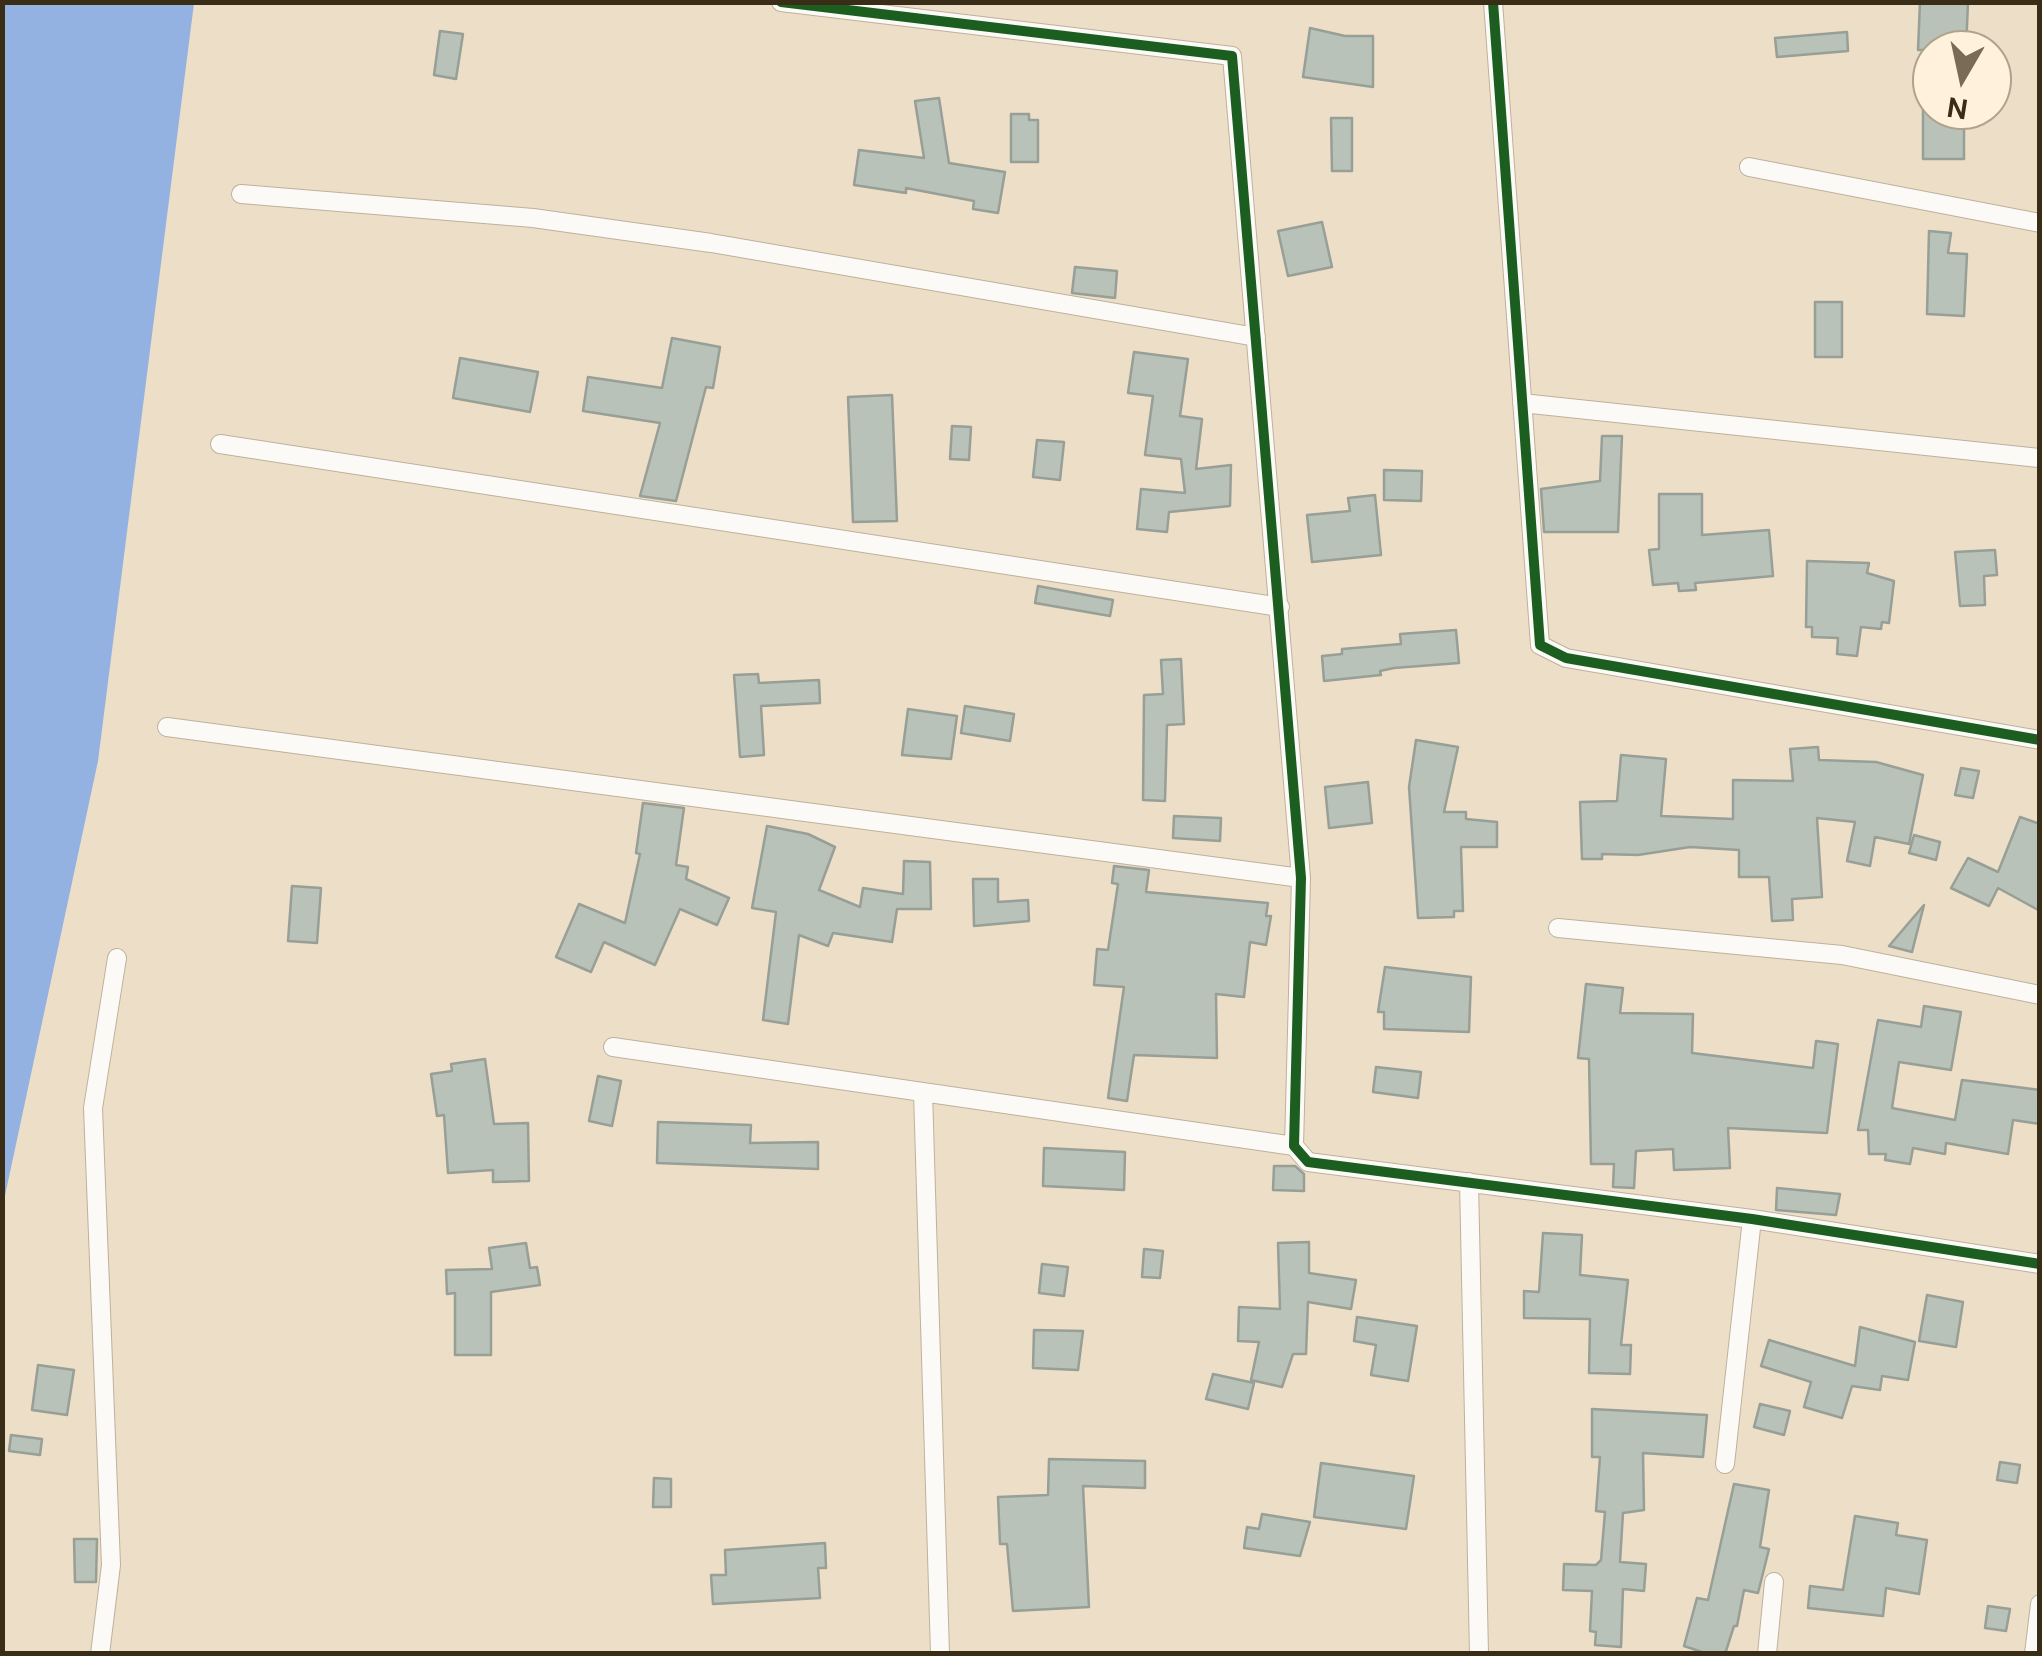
<!DOCTYPE html>
<style>
body{margin:0}
#map{position:relative;width:2042px;height:1656px;overflow:hidden;background:#eddec7;font-family:"DM Sans",sans-serif}
canvas{display:block}
.frame{position:absolute;inset:0;border:5px solid #3a2d18;pointer-events:none}
.north{position:absolute;left:1912px;top:30px;width:100px;height:100px;box-sizing:border-box;background:#fff1dc;border:2px solid #b0a38e;border-radius:50%;rotate:189deg;font-size:28px;font-weight:700;line-height:40px;text-align:center;color:#3a2d18}
.north::after{content:'';display:block;margin:auto;width:35px;height:45px;background:#796b55;clip-path:polygon(50% 0,100% 100%,50% 72%,0 100%)}
</style>
<div id="map">
<canvas width="2042" height="1656"></canvas>
<div class="frame"></div>
<div class="north">N</div>
</div>
<script>
const c = document.querySelector('canvas').getContext('2d');
c.lineJoin = 'round';
function paint(path, color) {
  c.fillStyle = color;
  c.fill(path, 'evenodd');
}
function strokePath(path, color, width, dash) {
  c.strokeStyle = color;
  c.lineWidth = width;
  c.lineCap = dash ? 'butt' : 'round';
  c.setLineDash(dash || []);
  c.stroke(path);
}
const water = new Path2D(`
 M3,2L194,3L98,761L3,1205Z`);
const building = new Path2D(`
 M1920,2H1968L1966,50H1918Z
 M1310,28L1345,36H1373V87L1303,77Z
 M440,31L463,34L456,79L434,75Z
 M1847,32L1848,51L1777,57L1775,38Z
 M939,98L949,163L1005,172L998,213L973,209L974,201L906,188V193L854,185L859,150L924,158L915,101Z
 M1923,110H1964V159H1923Z
 M1011,114H1029V120H1038V162H1011Z
 M1331,118H1352V171H1332Z
 M1322,222L1332,267L1288,276L1278,231Z
 M1929,231L1951,233L1948,253L1967,254L1964,316L1927,314Z
 M1075,267L1117,271L1115,298L1072,293Z
 M1815,302H1842V357H1815Z
 M672,338L720,347L713,388L706,387L676,501L640,496L660,423L583,411L588,377L662,388Z
 M1134,352L1188,359L1180,416L1202,419L1196,469L1231,465L1230,506L1169,512L1167,532L1137,529L1141,489L1185,493L1181,459L1145,455L1153,396L1128,393Z
 M460,358L538,372L530,412L453,398Z
 M892,395L897,521L853,522L848,397Z
 M952,426L971,427L969,460L950,459Z
 M1602,436H1622L1618,532H1544L1541,489L1600,481Z
 M1037,440L1064,442L1060,480L1033,477Z
 M1384,470L1422,471L1421,501L1384,500Z
 M1659,494H1702V535L1769,530L1773,576L1695,583L1696,590L1679,591L1678,583L1653,585L1649,550L1659,549Z
 M1375,495L1381,555L1312,562L1307,515L1350,511L1348,498Z
 M1995,550L1997,575L1984,576L1985,605L1960,606L1955,552Z
 M1807,561L1869,563L1867,573L1894,581L1889,623L1882,622L1881,629L1861,627L1857,656L1837,654L1838,638L1812,637V627H1806Z
 M1038,586L1113,600L1110,616L1035,603Z
 M1456,630L1459,663L1394,668L1380,671L1381,675L1324,681L1322,656L1342,654V649L1401,644L1400,634Z
 M1181,659L1184,724L1167,725L1165,801L1143,800L1144,695L1163,694L1161,660Z
 M758,674L759,683L819,680L820,703L761,706L764,755L740,757L734,675Z
 M965,706L1014,714L1010,741L961,733Z
 M908,709L957,716L951,759L902,755Z
 M1416,740L1458,747L1444,812H1466V819L1497,822V847H1461L1463,911H1454V917L1418,918L1409,787Z
 M1818,747L1819,760L1876,762L1923,775L1909,844L1875,837L1870,866L1847,861L1855,822L1817,818L1822,897L1792,899L1793,920L1772,921L1769,877H1739V850L1690,847L1638,855L1602,854V859H1582L1580,802L1617,801L1621,755L1666,759L1661,816L1733,819V780L1793,781L1790,749Z
 M1961,768L1979,771L1973,798L1955,795Z
 M1368,782L1372,823L1329,828L1325,787Z
 M643,803L684,808L676,865L688,867L686,879L729,898L717,925L680,909L655,965L604,942L591,972L556,957L579,904L625,923L640,854L636,853Z
 M1174,816L1221,818L1220,841L1173,838Z
 M2020,817L2040,824V911L1998,888L1989,906L1951,888L1968,858L1998,872Z
 M767,826L808,834L835,847L819,890L860,907L863,888L903,894L904,861L930,862L931,909H897L892,942L833,933L828,946L799,935L788,1024L763,1020L776,912L752,908Z
 M1914,835L1940,842L1936,860L1909,853Z
 M1114,866L1149,870L1146,892L1268,903L1266,916H1271L1266,945L1250,942L1244,997L1216,994L1217,1058L1134,1055L1127,1101L1108,1098L1124,987L1094,985L1097,949L1108,950L1118,884L1112,883Z
 M973,879H998V902L1028,900L1029,921L974,926Z
 M292,886L321,888L317,943L288,941Z
 M1924,905L1912,952L1889,946Z
 M1385,967L1471,977L1469,1032L1384,1029V1012H1378Z
 M1586,984L1623,988L1620,1013L1693,1014L1692,1053L1813,1068L1816,1041L1838,1044L1827,1133L1728,1128L1730,1168L1674,1170L1673,1149L1636,1151L1634,1188L1613,1187L1614,1164H1591L1589,1059L1578,1058Z
 M1924,1006L1961,1012L1951,1070L1899,1062L1892,1108L1955,1120L1962,1080L2040,1090V1124L2013,1120L2008,1154L1946,1143L1945,1154L1913,1148L1910,1164L1885,1160L1886,1154H1869L1868,1130H1858L1878,1020L1921,1027Z
 M485,1059L494,1124L528,1123L529,1181L493,1182V1170L448,1173L444,1115L437,1116L431,1074L452,1071L451,1064Z
 M1376,1067L1421,1072L1418,1098L1373,1092Z
 M598,1076L621,1081L612,1126L589,1121Z
 M658,1122L751,1125L750,1143L818,1142V1169L657,1163Z
 M1044,1148L1125,1152L1124,1190L1043,1186Z
 M1274,1166H1295L1304,1174V1191L1273,1190Z
 M1777,1188L1840,1194L1836,1215L1776,1210Z
 M1543,1233L1582,1235L1580,1275L1628,1280L1621,1345H1631L1630,1374L1589,1373L1590,1319L1524,1318V1291L1539,1292Z
 M1309,1242V1273L1356,1280L1351,1309L1308,1302L1306,1354H1293L1282,1387L1251,1380L1259,1342L1238,1341L1239,1307L1280,1309L1278,1243Z
 M526,1243L530,1268L537,1267L540,1285L491,1292V1355H455V1293L447,1294L446,1270L492,1269L489,1248Z
 M1144,1249L1163,1251L1160,1278L1142,1277Z
 M1042,1264L1068,1267L1064,1296L1039,1293Z
 M1927,1295L1963,1302L1956,1347L1919,1341Z
 M1357,1317L1417,1326L1408,1381L1371,1375L1376,1345L1354,1341Z
 M1860,1327L1915,1342L1908,1380L1882,1376L1880,1390L1852,1386L1842,1418L1804,1407L1811,1382L1761,1366L1769,1340L1855,1366Z
 M1034,1330L1083,1331L1078,1370L1033,1368Z
 M38,1365L74,1370L67,1415L32,1410Z
 M1213,1374L1254,1383L1248,1409L1206,1399Z
 M1760,1404L1790,1411L1784,1435L1754,1427Z
 M1592,1409L1707,1415L1703,1457L1643,1453L1644,1510L1623,1513L1620,1562L1646,1564L1644,1591L1623,1589L1621,1647L1595,1645L1596,1632L1590,1631L1592,1591L1563,1590L1564,1564L1596,1565L1601,1560L1605,1512L1596,1511L1600,1457H1592Z
 M11,1435L42,1439L40,1455L9,1451Z
 M1049,1459L1145,1461V1488L1083,1486L1089,1607L1013,1611L1007,1544H1000L998,1497L1048,1495Z
 M2000,1462L2020,1465L2017,1483L1997,1480Z
 M1321,1463L1414,1476L1406,1529L1314,1517Z
 M654,1478L671,1479V1507H653Z
 M1734,1484L1769,1490L1760,1547L1769,1549L1758,1593L1744,1590L1737,1626H1734L1725,1654H1708L1684,1646L1697,1598L1708,1600Z
 M1262,1514L1310,1522L1300,1556L1244,1548L1247,1527L1259,1529Z
 M1855,1516L1898,1523L1896,1535L1927,1540L1919,1594L1886,1588L1883,1616L1808,1608L1810,1586L1843,1590Z
 M74,1539H97L96,1582H75Z
 M825,1543L826,1568H818L820,1598L713,1604L711,1575H726L725,1550Z
 M1988,1606L2010,1609L2006,1631L1985,1628Z`);
const street = new Path2D(`
 M781,2L1232,56L1301,878L1294,1146L1308,1162L1752,1219L2040,1264
 M1493,2L1540,645L1566,658L2040,740
 M1749,167L2040,223
 M241,194L533,218L711,243L1256,337
 M1522,403L2039,458
 M220,444L1280,607
 M167,727L1301,878
 M1558,928L1842,955L2040,995
 M613,1047L1294,1146
 M923,1092L940,1654
 M1469,1182L1479,1654
 M1725,1464L1752,1219
 M100,1654L111,1565L93,1108L117,958
 M1767,1654L1774,1582
 M2034,1654L2040,1604`);
const cycleway = new Path2D(`
 M781,2L1232,56L1301,878L1294,1146L1308,1162L1752,1219L2040,1264
 M1493,2L1540,645L1566,658L2040,740`);
paint(water, '#93b2e2');
paint(building, '#b9c2b8');
strokePath(building, '#979f96', 2.5);
strokePath(street, '#beb19d', 20);
strokePath(street, '#fcfaf7', 18);
strokePath(cycleway, '#1b5e20', 10);
</script>
